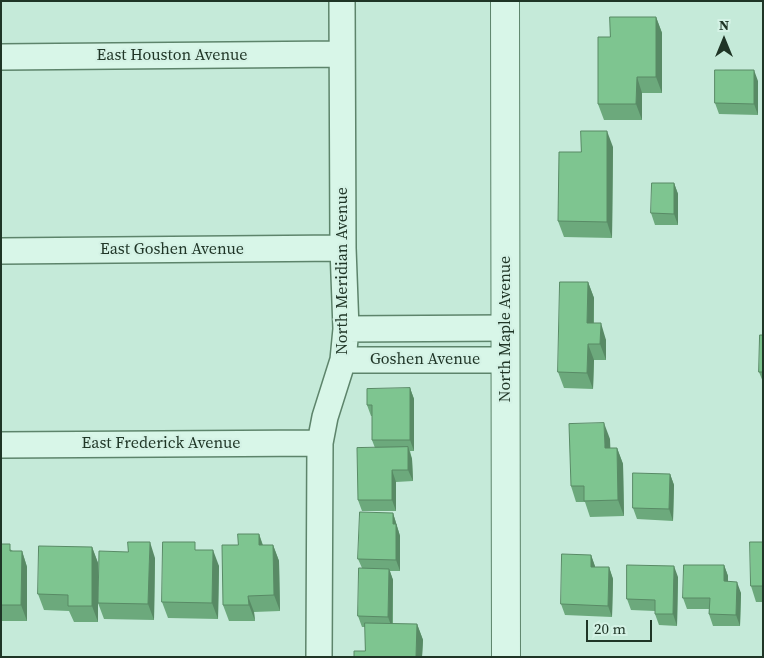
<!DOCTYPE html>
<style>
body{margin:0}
#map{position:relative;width:764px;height:658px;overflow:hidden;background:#c5ead9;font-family:"Source Serif 4",serif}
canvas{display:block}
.frame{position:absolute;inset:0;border:2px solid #1f3526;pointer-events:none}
.north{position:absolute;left:699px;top:15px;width:50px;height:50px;-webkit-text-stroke:4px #d4f2e5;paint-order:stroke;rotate:0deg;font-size:14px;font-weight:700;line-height:20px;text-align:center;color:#1f3526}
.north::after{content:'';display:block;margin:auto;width:18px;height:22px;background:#1f3526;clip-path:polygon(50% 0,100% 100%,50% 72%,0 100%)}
.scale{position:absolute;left:586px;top:620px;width:66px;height:22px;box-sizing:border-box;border:2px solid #1f3526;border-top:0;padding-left:6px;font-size:15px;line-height:18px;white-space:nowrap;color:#1f3526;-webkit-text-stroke:4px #d4f2e5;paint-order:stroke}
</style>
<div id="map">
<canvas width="764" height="658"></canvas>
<div class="frame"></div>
<div class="north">N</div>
<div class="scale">20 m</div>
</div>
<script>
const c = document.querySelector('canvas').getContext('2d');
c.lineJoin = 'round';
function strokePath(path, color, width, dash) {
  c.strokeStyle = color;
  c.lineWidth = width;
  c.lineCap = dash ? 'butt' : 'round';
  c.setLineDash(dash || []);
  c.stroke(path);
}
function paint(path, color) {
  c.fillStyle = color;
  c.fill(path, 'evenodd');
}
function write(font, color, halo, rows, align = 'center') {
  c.font = font + ' "Source Serif 4",serif';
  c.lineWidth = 4.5;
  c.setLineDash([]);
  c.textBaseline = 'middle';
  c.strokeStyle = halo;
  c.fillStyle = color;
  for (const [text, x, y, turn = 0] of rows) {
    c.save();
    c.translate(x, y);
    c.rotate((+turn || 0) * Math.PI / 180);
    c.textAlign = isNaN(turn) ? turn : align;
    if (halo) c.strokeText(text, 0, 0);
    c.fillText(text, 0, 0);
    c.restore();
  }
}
const minor = new Path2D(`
 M1,57L342,54
 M1,251L343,248
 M346,329L506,328
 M343,360H506
 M1,445L320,443
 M319,657L320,443L325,417L343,360L346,329L343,248L342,1`);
const tertiary = new Path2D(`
 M505,1L506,657`);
const wall = new Path2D(`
 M656,17L662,33V93H642V120H604L598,104L610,37Z
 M758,81V115L719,114L715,103Z
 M613,147L612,238L564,237L558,221L581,152Z
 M674,183L678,194V225H655L651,213Z
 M588,282L594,298V323L606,340V360H594L593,389L564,388L558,372Z
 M763,335V382L759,372Z
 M410,388L414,399V451H410L412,459L413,481L396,482V511H362L358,500L375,448L372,440V416H371L367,405Z
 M610,439V448H617L623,464L624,516L590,517L585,502H576L571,486Z
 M670,474L674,485L673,521L637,519L633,508Z
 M393,513L400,536V571H390L393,580V624H417L423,640L422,657H354L365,651V627H362L358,616L362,568L358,559Z
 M259,534L263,545H273L279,561L280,611L254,612L255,621H229L223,605L238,545Z
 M763,542V602H756L751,586Z
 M1,544L13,551H22L27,567V621H1Z
 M92,547L98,563V622H74L69,611L44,610L38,594Z
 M198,550L219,566L218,619L168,618L162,602Z
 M591,555L595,567H609L613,579L612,617L565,615L561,604Z
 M155,558L154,620L104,619L98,603Z
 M724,565L728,576V582L741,593L740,626H713L709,614V609H687L683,598Z
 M678,577L677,626L659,625L655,614V611L631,610L627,599Z`);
const shadedWall = new Path2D(`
 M656,17L662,33V93L656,77Z
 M754,70L758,81V115L754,104Z
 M637,77L642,93V120L636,104Z
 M607,131L613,147L612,238L607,222Z
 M674,183L678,194V225L674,214Z
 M588,282L594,298L593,339L587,323Z
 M601,323L606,340V360L600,344Z
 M588,344L594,360L593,389L587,373Z
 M410,388L414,399V451L410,440Z
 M604,423L610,439L611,464L605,448Z
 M408,447L412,459L413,481L408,470Z
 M617,448L623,464L624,516L618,500Z
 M392,470L396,482V511L392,500Z
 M670,474L674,485L673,521L669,509Z
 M393,513L400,536V571L396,560L393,524Z
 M259,534L264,550L259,545Z
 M150,542L155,558L154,620L148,604Z
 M273,545L279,561L280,611L274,595Z
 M92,547L98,563V622L92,606Z
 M213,550L219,566L218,619L212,603Z
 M22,551L27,567V621L21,605Z
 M591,555L595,566V578L591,567Z
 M724,565L728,576V593L724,581Z
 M674,566L678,577L677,626L673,614Z
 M609,567L613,579L612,617L608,606Z
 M389,569L393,580L392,628L388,617Z
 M737,582L741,593L740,626L736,615Z
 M248,596L254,612L255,621L249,605Z
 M417,624L423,640L422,657H416Z`);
const building = new Path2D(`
 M610,17H656V77H637L636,104H598V37H610Z
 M715,70H754V104L715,103Z
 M581,131H607V222L558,221L559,152H581Z
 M652,183H674V214L651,213Z
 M560,282H588L587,323H601L600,344H588L587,373L558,372Z
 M760,335H763V372H759Z
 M410,388V440H372V405H367V389Z
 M604,423L605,448H617L618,500L584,501V486H571L569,424Z
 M408,447V470H392V500H358L357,448Z
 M633,473L670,474L669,509L633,508Z
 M360,512L393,513V524H396V560L358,559Z
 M238,534H259V545H273L274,595L248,596L249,605H223L222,545H238Z
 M128,542H150L148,604L98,603L99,551L128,552Z
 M163,542H195V550H213L212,603L162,602Z
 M750,542H763V586H751Z
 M1,544H10V551H22L21,605H1Z
 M39,546L92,547V606H68V595L38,594Z
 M562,554L591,555V567H609L608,606L561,604Z
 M627,565L674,566L673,614H655V600L627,599Z
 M684,565H724V581L737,582L736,615L709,614L710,598H683Z
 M359,568L389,569L388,617L358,616Z
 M365,623L417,624L416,657H354V651H365Z`);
const streetNames = [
 ["East Houston Avenue",172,56],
 ["East Goshen Avenue",172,250],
 ["North Meridian Avenue",343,271,-90],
 ["North Maple Avenue",506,329,-90],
 ["Goshen Avenue",425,360],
 ["East Frederick Avenue",161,444]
];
strokePath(minor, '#5d846b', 28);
strokePath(tertiary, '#5d846b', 30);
strokePath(minor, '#d8f6e8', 25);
strokePath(tertiary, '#d8f6e8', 28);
paint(wall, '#6ca97c');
paint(shadedWall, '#588a65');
paint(building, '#7ec590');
strokePath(building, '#588a65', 1);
write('16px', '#1f3526', '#d4f2e5', streetNames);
</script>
